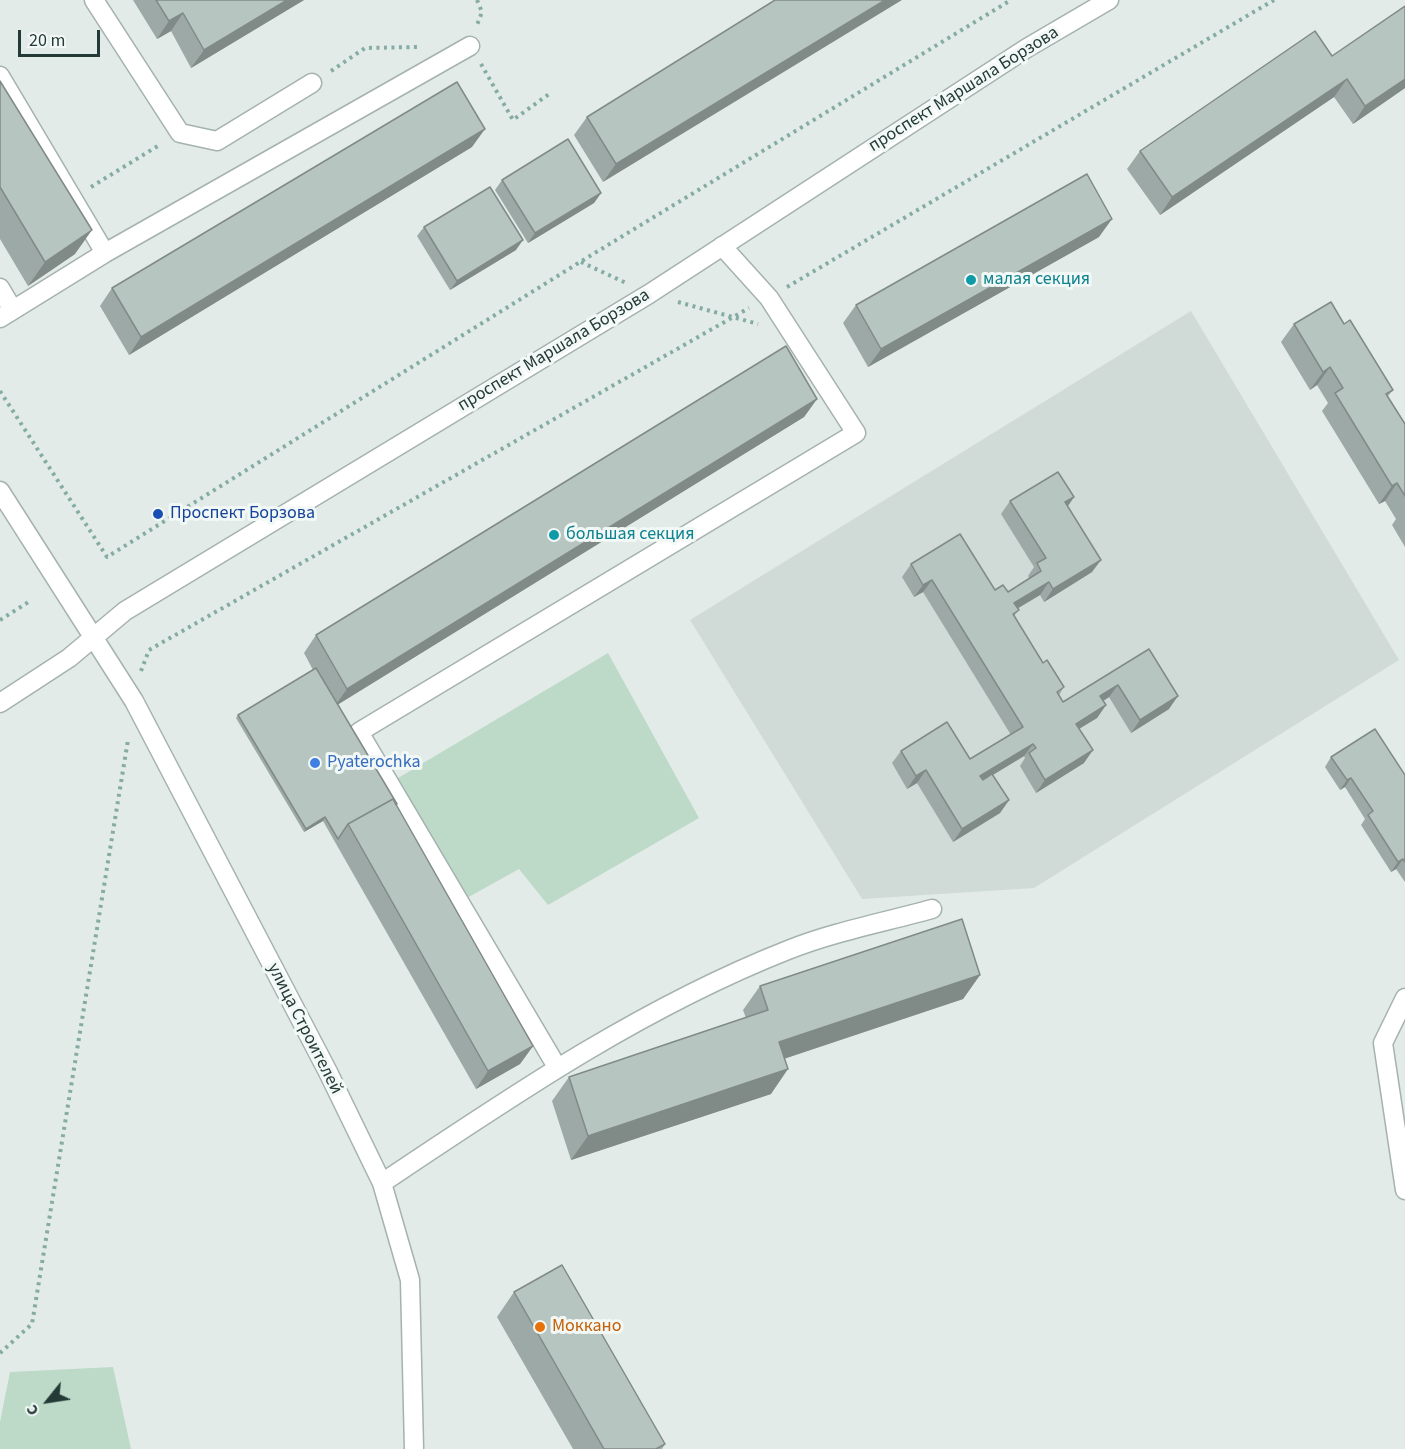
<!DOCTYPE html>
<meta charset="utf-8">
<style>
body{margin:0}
#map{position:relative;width:1405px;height:1449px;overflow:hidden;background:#e2ebe8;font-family:"Source Sans 3",sans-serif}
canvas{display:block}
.north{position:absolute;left:18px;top:1371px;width:60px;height:60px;-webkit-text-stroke:4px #f2f8f6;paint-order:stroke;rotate:240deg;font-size:16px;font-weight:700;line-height:24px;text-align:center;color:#243a37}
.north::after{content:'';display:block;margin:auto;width:21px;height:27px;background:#243a37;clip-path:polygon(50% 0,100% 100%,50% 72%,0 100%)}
.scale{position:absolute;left:18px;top:30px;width:82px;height:27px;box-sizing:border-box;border:3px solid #243a37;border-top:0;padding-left:8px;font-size:18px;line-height:21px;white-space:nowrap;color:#243a37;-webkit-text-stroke:4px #f2f8f6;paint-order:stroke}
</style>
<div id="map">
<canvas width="1405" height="1449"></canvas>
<div class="north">С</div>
<div class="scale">20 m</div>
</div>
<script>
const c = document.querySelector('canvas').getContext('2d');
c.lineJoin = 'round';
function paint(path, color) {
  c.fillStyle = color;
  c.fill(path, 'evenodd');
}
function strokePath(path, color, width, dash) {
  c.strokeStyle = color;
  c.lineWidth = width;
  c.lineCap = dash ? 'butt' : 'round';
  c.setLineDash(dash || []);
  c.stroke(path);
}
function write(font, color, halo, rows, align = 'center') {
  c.font = font + ' "Source Sans 3",sans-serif';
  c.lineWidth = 6;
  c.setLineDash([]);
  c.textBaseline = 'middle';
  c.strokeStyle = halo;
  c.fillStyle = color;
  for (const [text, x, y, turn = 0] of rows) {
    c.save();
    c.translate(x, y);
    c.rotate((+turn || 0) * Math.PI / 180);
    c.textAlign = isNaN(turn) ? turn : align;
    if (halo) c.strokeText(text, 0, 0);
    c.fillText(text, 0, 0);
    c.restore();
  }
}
const built = new Path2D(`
 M1191,311L1399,660L1034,888L862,899L690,620Z`);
const green = new Path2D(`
 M608,653L699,818L548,905L519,869L467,898L398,778Z
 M113,1367L131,1449H0V1422L10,1372Z`);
const path = new Path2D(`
 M477,0L482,12L477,25
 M481,64L513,120L549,94
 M331,71L365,48L418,47
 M91,187L161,144
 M581,262L626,283
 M787,287L1274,0
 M678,302L758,324
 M0,391L107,557L580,262L1011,0
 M0,620L30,601
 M141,671L149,650L749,308
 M0,1353L32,1324L128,740`);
const minor = new Path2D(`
 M94,0L180,133L217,141L312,83
 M0,76L105,253
 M0,288L13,310
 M0,318L105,253L470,46
 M0,491L134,701L328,1072L382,1183L410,1280L414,1449
 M0,703L69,658L125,611L649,294L1027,48L1109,0
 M1405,998L1383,1043L1405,1190
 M557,1067L359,732L856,433L769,298L722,246
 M382,1183C512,1096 641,1008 788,950C833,932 885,922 932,909`);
const wall = new Path2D(`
 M133,0H304L191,68L171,31L157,39Z
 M775,0L603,182L574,135L587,117Z
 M1405,6V88L1353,124L1334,97L1160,215L1127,169L1140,151L1332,56Z
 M0,81L75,254L28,286L0,239Z
 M472,147L129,355L100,306L112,288Z
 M502,180L601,193L594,203L528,243L495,190Z
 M424,227L516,250L450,290L417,236Z
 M1099,237L868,367L843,323L856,305Z
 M1294,324H1344L1393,390L1388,396L1405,424V547L1392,525L1396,519L1385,501L1379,504L1322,411L1328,403L1317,385L1310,390L1281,342Z
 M817,399L804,417L338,704L533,1046L520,1064L476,1089L323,821L304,832L236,718L238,715L313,670L304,653L316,635Z
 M1074,497L1068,506L1092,572L1044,602L1040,595L1018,608L1019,610L1014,616L1043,663L1064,687L1059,695L1063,702L1149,649L1169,709L1131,733L1109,697L1103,701L1106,705L1097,718L1079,729L1084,763L1036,793L1020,766L1025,758L1024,756L993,775L1009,800L1000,813L953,842L917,783L907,789L892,763L901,751L970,759L1011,735L923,592L914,597L902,577L911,564L995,590L1008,592L1029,578L1028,576L1034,567L1001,514L1010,501Z
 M1331,757L1405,775V882L1396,869L1391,872L1361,825L1365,819L1345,787L1340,790L1325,767Z
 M980,975L963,999L784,1059L771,1094L571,1160L552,1101L569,1077L746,1018L743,1010L760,986Z
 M514,1292L665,1444L662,1449H573L497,1317Z`);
const shadedWall = new Path2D(`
 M287,0H304L191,68L204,50Z
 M885,0H902L603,182L616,164Z
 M183,13L171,31L157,39L169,21Z
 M1347,79L1334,97L1160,215L1172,197Z
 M1405,79V88L1353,124L1365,106Z
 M485,129L472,147L129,355L141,337Z
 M601,193L594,203L528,243L535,233Z
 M1112,219L1099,237L868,367L881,349Z
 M92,230L75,254L28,286L45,262Z
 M523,240L516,250L450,290L457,281Z
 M1330,367L1317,385L1310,390L1323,372Z
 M817,399L804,417L334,707L347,689Z
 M1397,483L1385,501L1379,504L1392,486Z
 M1074,497L1065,510V502Z
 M1101,560L1092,572L1044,602L1053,589Z
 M932,580L923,592L914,597L923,585Z
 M1049,582L1040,595L1005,616L1014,603Z
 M1118,685L1109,697L1091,709L1100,696Z
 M1178,696L1169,709L1131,733L1140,720Z
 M1106,705L1097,718L1067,736L1076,724Z
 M1033,744L1024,756L971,788L980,776Z
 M1093,750L1084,763L1036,793L1045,780Z
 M926,770L917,783L907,789L916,776Z
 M1351,778L1345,787L1340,790L1347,780Z
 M1009,800L1000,813L953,842L962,829Z
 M325,817L323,821L304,832L306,829Z
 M1403,859L1396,869L1391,872L1398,862Z
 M980,975L963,999L762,1066L779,1042Z
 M533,1046L520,1064L476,1089L488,1071Z
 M788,1069L771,1094L571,1160L588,1136Z`);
const building = new Path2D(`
 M156,0H287L204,50L183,13L169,21Z
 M775,0H885L616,164L587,117Z
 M1405,6V79L1365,106L1347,79L1172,197L1140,151L1315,31L1332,56Z
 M0,81L92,230L45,262L0,187Z
 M457,82L485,129L141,337L112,288Z
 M568,139L601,193L535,233L502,180Z
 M1087,174L1112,219L881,349L856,305Z
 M490,187L523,240L457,281L424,227Z
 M1331,302L1344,324L1350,320L1393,390L1386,394L1405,424V496L1397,483L1392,486L1335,393L1343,388L1330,367L1323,372L1294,324Z
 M786,346L817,399L347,689L316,635Z
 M1058,472L1074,497L1065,502L1101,560L1053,589L1049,582L1014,603L1019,610L1013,614L1043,663L1047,660L1064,687L1057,692L1063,702L1149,649L1178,696L1140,720L1118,685L1100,696L1106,705L1076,724L1093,750L1045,780L1029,753L1036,748L1033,744L980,776L983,780L992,774L1009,800L962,829L926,770L916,776L901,751L947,722L970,759L1023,727L932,580L923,585L911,564L960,534L995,590L1003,585L1008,592L1041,571L1037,563L1046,558L1010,501Z
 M316,668L397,804L396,805L393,799L348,824L338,839L325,817L306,829L238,715Z
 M1375,729L1405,775V862L1403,859L1398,862L1368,815L1373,811L1351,778L1347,780L1331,757Z
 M393,799L533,1046L488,1071L348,824Z
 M962,919L980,975L779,1042L788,1069L588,1136L569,1077L768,1010L760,986Z
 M562,1265L665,1444L656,1449H604L514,1292Z`);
const markers = [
 [971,280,6,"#0f9aa8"],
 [158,514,6,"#1a4fb4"],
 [554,535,6,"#0f9aa8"],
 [315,763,6,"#3f7fe0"],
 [540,1327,6,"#e8710a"]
];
const streetNames = [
 ["проспект Маршала Борзова",964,90,-32],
 ["проспект Маршала Борзова",554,351,-31],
 ["улица Строителей",304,1029,63]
];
const cultureNames = [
 ["малая секция",983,280],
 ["большая секция",566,535]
];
const transitNames = [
 ["Проспект Борзова",170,514]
];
const shopNames = [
 ["Pyaterochka",327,763]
];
const foodNames = [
 ["Моккано",552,1327]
];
paint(built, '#d0dad7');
paint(green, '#bddac8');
strokePath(minor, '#a5b2af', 21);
strokePath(path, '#85aca4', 4, [3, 4.5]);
strokePath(minor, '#fff', 18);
paint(wall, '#9da9a6');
paint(shadedWall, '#808a87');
paint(building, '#b7c5c1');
strokePath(building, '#808a87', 1.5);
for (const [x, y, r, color] of markers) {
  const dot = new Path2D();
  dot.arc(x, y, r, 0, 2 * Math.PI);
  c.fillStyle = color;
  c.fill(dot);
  strokePath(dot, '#f2f8f6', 2);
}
write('18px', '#243a37', '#f2f8f6', streetNames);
write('18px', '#0d838f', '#f2f8f6', cultureNames, 'left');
write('18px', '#164399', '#f2f8f6', transitNames, 'left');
write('18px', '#366cbe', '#f2f8f6', shopNames, 'left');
write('18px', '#c56008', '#f2f8f6', foodNames, 'left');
</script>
